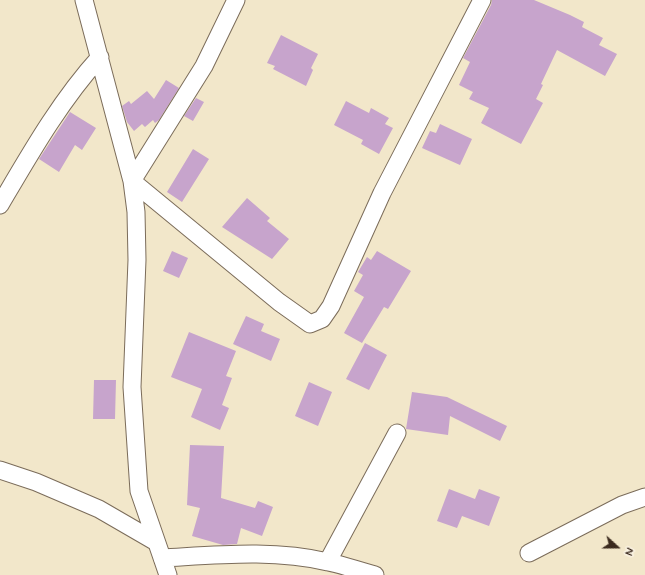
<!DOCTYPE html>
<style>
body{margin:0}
#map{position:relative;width:645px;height:575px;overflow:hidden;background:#f2e7ca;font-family:Mynerve,sans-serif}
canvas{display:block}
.north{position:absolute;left:597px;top:527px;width:40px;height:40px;-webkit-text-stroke:3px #fcf5e5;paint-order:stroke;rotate:111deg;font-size:11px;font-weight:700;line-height:16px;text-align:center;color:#3b2a1e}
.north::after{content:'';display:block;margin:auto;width:14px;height:18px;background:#3b2a1e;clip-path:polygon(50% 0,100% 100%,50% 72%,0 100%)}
</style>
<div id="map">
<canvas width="645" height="575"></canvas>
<div class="north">N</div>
</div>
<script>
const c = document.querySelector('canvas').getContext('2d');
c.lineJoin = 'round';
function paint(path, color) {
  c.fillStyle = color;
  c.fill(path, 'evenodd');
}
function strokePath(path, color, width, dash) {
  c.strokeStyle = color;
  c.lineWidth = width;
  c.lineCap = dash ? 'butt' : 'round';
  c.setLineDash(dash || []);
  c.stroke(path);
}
const building = new Path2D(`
 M492,0H534L570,15L584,22L582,27L603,38L599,45L617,54L605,76L557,50L541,84L543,85L536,99L543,103L521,144L481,123L489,108L469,99L473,92L459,85L470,62L463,58L491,5Z
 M281,35L318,54L311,68L313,70L306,86L273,69L275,66L267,63Z
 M166,80L179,88L159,120L155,123L153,120L145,127L142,124L134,131L127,122L122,106L129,101L131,104L147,91L154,99Z
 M196,98L204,102L193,121L184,116Z
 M346,101L369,113L371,108L389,118L385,124L393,128L379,154L361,144L363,140L334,125Z
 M70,112L96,128L82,150L75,145L59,172L39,159Z
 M440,124L472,139L460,165L422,148L430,131L436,133Z
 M193,149L209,159L182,202L167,192Z
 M247,198L270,218L267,221L289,239L272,259L222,227Z
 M172,251L188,258L179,278L163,271Z
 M377,251L411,271L388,309L384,307L362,343L344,333L364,297L354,291L363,275L358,272L367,257L371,260Z
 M246,316L264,324L261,331L280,339L271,361L233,344Z
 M189,332L236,351L226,376L232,378L222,405L229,408L220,430L191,417L202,389L171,377Z
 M365,343L387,355L369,390L346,379Z
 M94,380H116L115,419H93Z
 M309,382L332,392L318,426L295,416Z
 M412,392L447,397L507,426L500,441L450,416L448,435L406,429Z
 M190,445L224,446L221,498L255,508L258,501L273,507L262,536L241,528L237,544L223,545L192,536L200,508L187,505Z
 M449,489L475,499L479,489L500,497L489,526L462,516L457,528L437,521Z`);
const minor = new Path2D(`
 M84,0L132,181L136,212L137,260L132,387L139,491L168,575
 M236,0L204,66L132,181L279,302L310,324L322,319L331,306L382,193L482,0
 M0,205C30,154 60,101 100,57
 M0,470L36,482L99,509L156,542
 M529,553L622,505L645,497
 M162,558C217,555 274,549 328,562C344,565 359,571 375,575
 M328,561L397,433`);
paint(building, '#c7a4cc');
strokePath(minor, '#7b6c5a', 19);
strokePath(minor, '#fff', 17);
</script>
